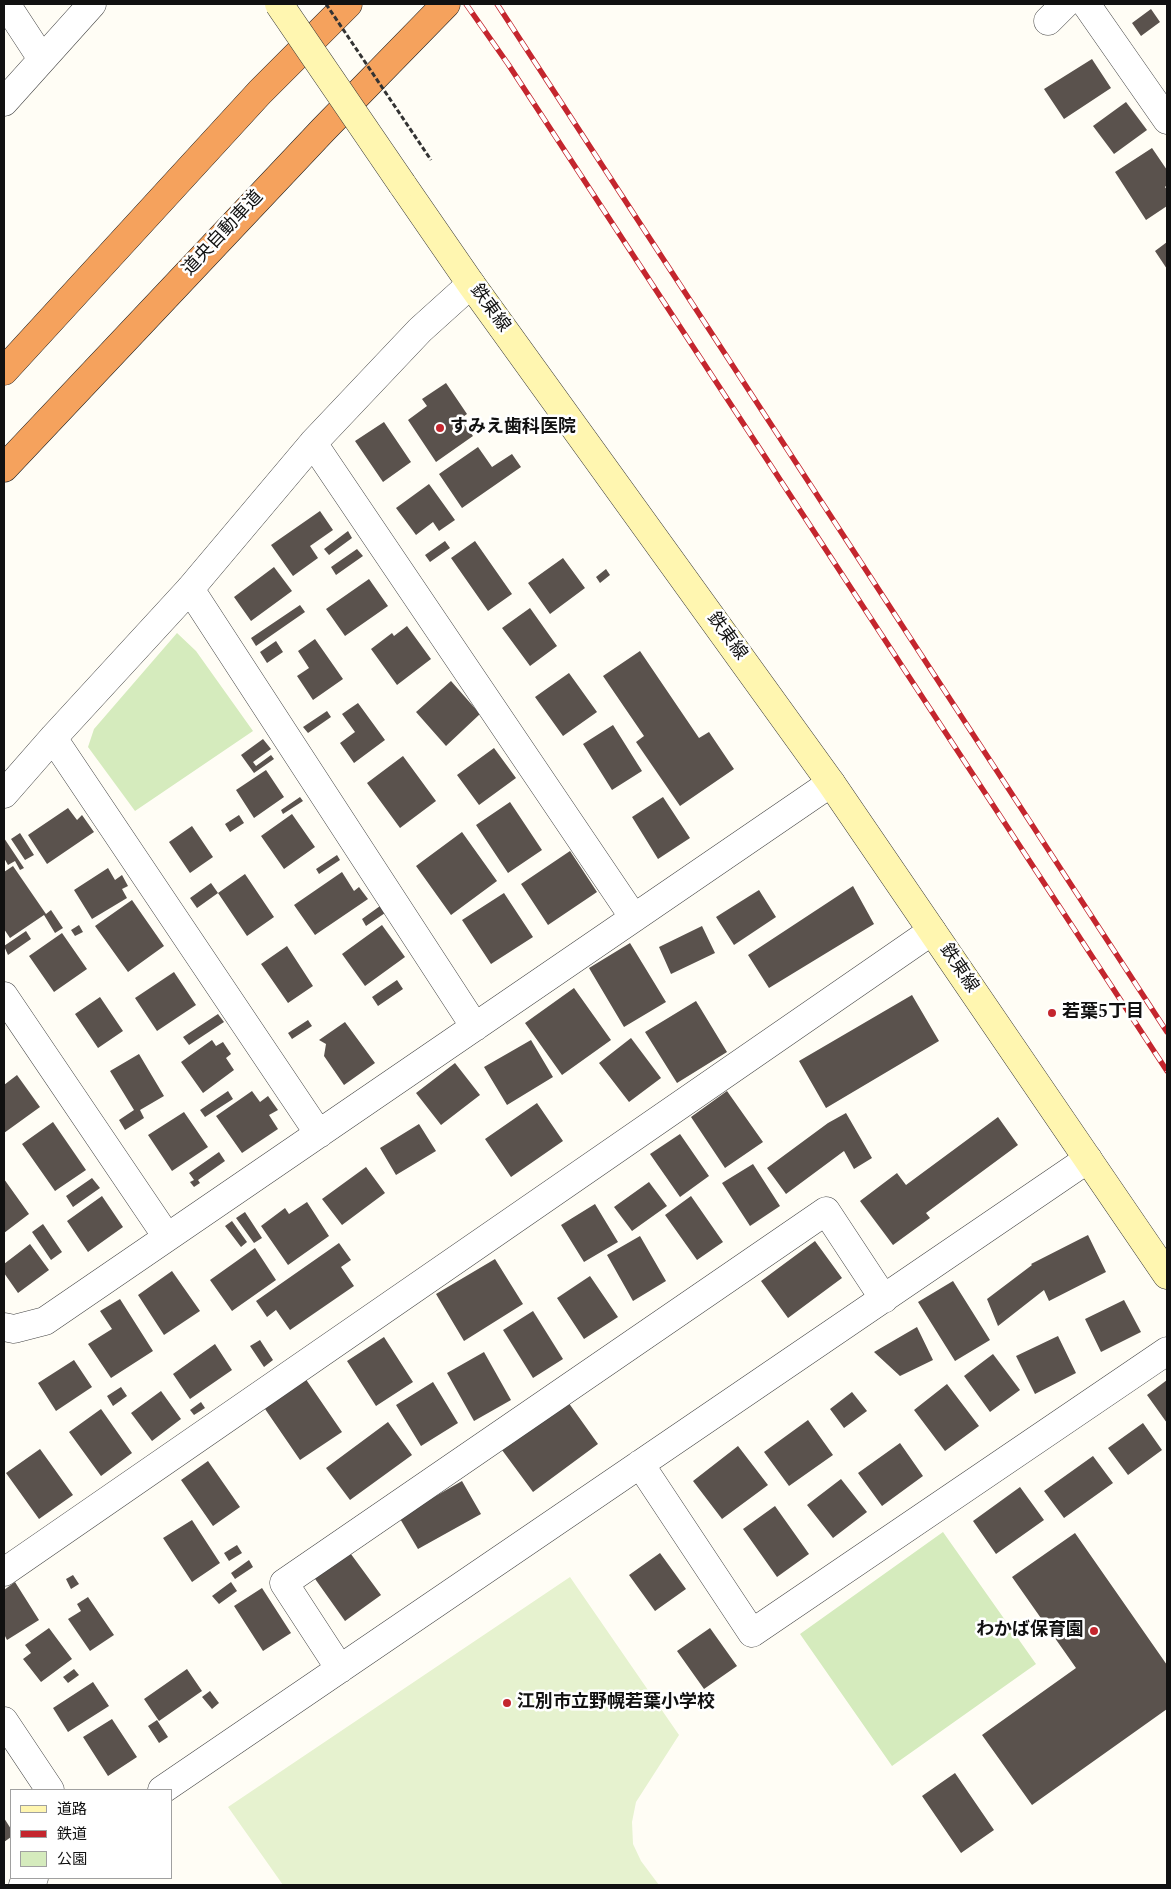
<!DOCTYPE html>
<meta charset="utf-8">
<style>
body{margin:0}
#map{position:relative;width:1171px;height:1889px;overflow:hidden;background:#fffdf5;font-family:Spectral,"Noto Sans JP",serif}
canvas{display:block}
.frame{position:absolute;inset:0;border:5px solid #111;pointer-events:none}
.legend{position:absolute;left:10px;top:1789px;width:162px;height:90px;box-sizing:border-box;background:#fff;border:1px solid #a0a0a0;margin:0;padding:6px 9px;list-style:none;font-size:15px;color:#111}
.legend li{display:flex;align-items:center;gap:10px;height:25px}
.legend b{width:25px;border:1px solid #a0a0a0}
</style>
<div id="map">
<canvas width="1171" height="1889"></canvas>
<div class="frame"></div>
<ul class="legend">
<li><b style="height:6px;background:#fff6b0"></b>道路</li>
<li><b style="height:6px;background:#c4262e"></b>鉄道</li>
<li><b style="height:14px;background:#d5ebbd"></b>公園</li>
</ul>
</div>
<script>
const c = document.querySelector('canvas').getContext('2d');
c.lineJoin = 'round';
function paint(path, color) {
  c.fillStyle = color;
  c.fill(path, 'evenodd');
}
function strokePath(path, color, width, dash) {
  c.strokeStyle = color;
  c.lineWidth = width;
  c.lineCap = dash ? 'butt' : 'round';
  c.setLineDash(dash || []);
  c.stroke(path);
}
function write(font, color, halo, rows, align = 'center') {
  c.font = font + ' Spectral,"Noto Sans JP",serif';
  c.lineWidth = 5;
  c.setLineDash([]);
  c.textBaseline = 'middle';
  c.strokeStyle = halo;
  c.fillStyle = color;
  for (const [text, x, y, turn = 0] of rows) {
    c.save();
    c.translate(x, y);
    c.rotate((+turn || 0) * Math.PI / 180);
    c.textAlign = isNaN(turn) ? turn : align;
    if (halo) c.strokeText(text, 0, 0);
    c.fillText(text, 0, 0);
    c.restore();
  }
}
const green = new Path2D(`
 M177,633L196,651L253,731L135,811L88,747L94,729Z
 M943,1532L1036,1664L892,1766L800,1634Z`);
const pitch = new Path2D(`
 M570,1577L679,1735L636,1802L632,1822L633,1844L641,1861L659,1885H283L228,1807Z`);
const building = new Path2D(`
 M1151,9L1160,22L1141,36L1132,23Z
 M1092,59L1111,88L1064,119L1044,89Z
 M1126,102L1147,130L1114,154L1093,126Z
 M1152,148L1167,170V185L1165,187L1167,190V206L1146,220L1115,172Z
 M1167,242V269L1155,251Z
 M446,383L467,414L460,419L473,436L436,462L408,420L427,406L422,399Z
 M384,422L411,462L383,482L355,441Z
 M478,447L492,467L512,454L521,467L462,508L439,474Z
 M429,484L455,520L439,531L433,522L416,535L396,508Z
 M320,511L333,530L310,546L318,558L293,576L271,545Z
 M348,531L352,538L329,555L324,549Z
 M445,541L450,548L430,562L425,555Z
 M475,541L512,594L488,611L451,558Z
 M357,549L363,556L336,575L331,567Z
 M563,558L585,588L550,614L528,583Z
 M274,567L292,591L251,621L234,597Z
 M606,569L610,575L600,583L596,577Z
 M369,579L388,606L345,636L326,609Z
 M300,605L305,612L256,646L251,638Z
 M530,608L557,646L530,666L502,628Z
 M407,626L431,659L397,685L371,649L392,633L394,636Z
 M315,639L343,679L313,700L297,676L309,668L298,651Z
 M276,641L283,652L267,663L260,652Z
 M640,651L699,738L709,732L734,769L680,806L636,742L644,736L603,676Z
 M569,673L597,712L563,736L535,697Z
 M451,681L480,714L446,746L416,712Z
 M358,703L385,740L354,763L340,743L355,732L342,714Z
 M327,711L331,717L308,733L303,727Z
 M613,725L642,771L612,790L583,744Z
 M263,739L271,749L253,762L256,766L271,755L274,759L254,773L241,755Z
 M494,748L516,778L479,805L457,775Z
 M403,756L436,801L400,828L367,783Z
 M266,770L284,797L254,818L236,790Z
 M300,797L303,801L283,814L281,810Z
 M663,797L690,838L658,859L632,817Z
 M510,802L542,850L508,873L476,825Z
 M68,808L77,820L82,815L94,832L47,864L28,835Z
 M292,814L315,847L284,869L261,836Z
 M239,815L244,823L230,832L225,824Z
 M192,826L213,857L190,873L169,842Z
 M462,832L497,881L451,915L416,866Z
 M20,833L34,855L25,860L11,839Z
 M4,838L24,868L20,870L15,861L8,865L4,858Z
 M570,851L597,892L548,925L521,884Z
 M337,855L340,860L319,874L316,869Z
 M13,866L46,914L51,910L63,928L55,933L44,915L10,938L4,929V872Z
 M108,868L115,880L122,875L128,886L122,889L127,898L92,919L74,890Z
 M342,872L354,891L359,887L368,899L315,935L294,905Z
 M245,874L274,917L247,936L218,893Z
 M211,883L218,893L197,908L190,898Z
 M853,886L874,924L769,988L748,955Z
 M759,890L776,917L734,945L716,917Z
 M504,893L533,937L491,964L462,920Z
 M132,900L164,946L128,972L95,926Z
 M380,906L385,913L366,926L362,919Z
 M79,925L83,932L75,936L71,930Z
 M382,925L405,957L365,986L342,954Z
 M702,926L715,953L671,974L659,947Z
 M26,931L31,939L8,955L4,946Z
 M62,933L87,969L54,992L29,956Z
 M630,943L666,1002L624,1027L589,968Z
 M287,946L313,986L288,1003L261,964Z
 M174,972L196,1005L157,1031L135,998Z
 M397,980L403,989L378,1006L372,997Z
 M574,988L611,1040L562,1075L525,1023Z
 M912,995L939,1041L826,1108L799,1061Z
 M100,997L123,1031L98,1048L75,1014Z
 M696,1001L727,1052L677,1083L645,1032Z
 M218,1014L224,1022L189,1045L183,1037Z
 M308,1020L312,1026L292,1039L288,1033Z
 M345,1022L375,1063L344,1085L324,1056L326,1044L319,1040Z
 M631,1038L661,1078L629,1102L599,1063Z
 M212,1040L216,1046L223,1042L231,1054L226,1058L234,1070L203,1093L181,1062Z
 M531,1040L553,1077L507,1105L484,1067Z
 M139,1054L164,1096L140,1110L144,1118L125,1130L119,1120L134,1110L110,1071Z
 M455,1063L480,1095L441,1125L416,1093Z
 M17,1075L40,1107L4,1133V1085Z
 M228,1091L233,1099L205,1117L200,1110Z
 M252,1091L260,1102L268,1096L278,1110L269,1115L278,1129L242,1153L216,1116Z
 M727,1091L763,1142L725,1168L691,1117Z
 M537,1103L563,1141L511,1177L485,1139Z
 M184,1112L208,1147L172,1171L148,1135Z
 M846,1113L872,1158L854,1169L844,1151L786,1194L767,1168L828,1123Z
 M998,1117L1018,1145L926,1213L930,1218L893,1245L860,1201L897,1173L906,1185Z
 M53,1122L86,1170L55,1191L22,1144Z
 M419,1124L436,1151L396,1175L380,1148Z
 M680,1134L709,1176L680,1197L650,1154Z
 M219,1152L225,1161L198,1180L200,1183L194,1187L190,1182L194,1180L189,1173Z
 M753,1164L780,1206L750,1226L722,1183Z
 M366,1167L385,1193L342,1225L322,1199Z
 M92,1178L100,1188L73,1207L66,1196Z
 M4,1179L29,1214L4,1233Z
 M649,1182L667,1206L632,1231L614,1207Z
 M102,1196L123,1227L88,1252L67,1221Z
 M691,1196L723,1242L697,1260L665,1215Z
 M307,1202L329,1236L288,1265L261,1226L285,1208L289,1214Z
 M595,1204L618,1242L584,1262L561,1225Z
 M245,1212L262,1238L254,1243L236,1218Z
 M232,1221L247,1242L241,1247L225,1226Z
 M43,1224L62,1252L51,1260L32,1232Z
 M1088,1235L1106,1272L1049,1301L1044,1290L998,1326L987,1299L1032,1265L1031,1264Z
 M640,1236L666,1281L633,1301L607,1255Z
 M815,1241L842,1278L788,1318L761,1281Z
 M339,1243L351,1260L341,1267L354,1286L290,1330L276,1310L267,1317L256,1301Z
 M30,1244L49,1270L18,1293L4,1273V1264Z
 M255,1248L276,1280L232,1311L210,1280Z
 M495,1259L523,1304L464,1341L436,1294Z
 M172,1271L200,1311L164,1335L138,1295Z
 M590,1276L618,1317L584,1339L557,1298Z
 M953,1281L990,1340L955,1361L918,1302Z
 M120,1299L153,1351L111,1378L88,1344L112,1329L100,1311Z
 M1124,1300L1141,1332L1101,1352L1085,1319Z
 M533,1311L563,1359L533,1378L503,1330Z
 M917,1327L933,1360L900,1376L874,1352Z
 M1058,1336L1076,1373L1035,1394L1016,1356Z
 M384,1337L413,1382L376,1406L347,1361Z
 M260,1340L273,1360L264,1367L250,1346Z
 M215,1344L232,1370L190,1399L173,1374Z
 M484,1352L511,1400L474,1421L447,1373Z
 M993,1354L1020,1390L990,1412L964,1376Z
 M74,1360L92,1387L56,1411L38,1383Z
 M305,1378L342,1432L300,1460L263,1406Z
 M1167,1380V1423L1147,1395Z
 M433,1382L458,1423L421,1446L396,1405Z
 M947,1384L979,1426L945,1451L914,1410Z
 M121,1387L127,1396L113,1406L107,1396Z
 M161,1391L181,1419L152,1441L131,1413Z
 M852,1392L867,1411L844,1428L830,1409Z
 M201,1402L205,1408L194,1415L190,1410Z
 M568,1402L598,1444L533,1492L502,1450Z
 M101,1409L132,1453L101,1476L69,1432Z
 M808,1420L833,1455L789,1486L764,1452Z
 M388,1422L412,1455L350,1500L326,1468Z
 M1143,1423L1162,1450L1128,1475L1108,1448Z
 M900,1443L923,1476L882,1506L858,1473Z
 M738,1446L768,1485L722,1519L693,1481Z
 M40,1449L73,1495L39,1519L6,1473Z
 M1093,1456L1113,1483L1064,1518L1044,1491Z
 M208,1461L240,1507L213,1526L181,1480Z
 M841,1479L867,1512L833,1538L807,1505Z
 M462,1481L481,1514L418,1549L399,1517Z
 M1020,1487L1044,1520L996,1554L973,1521Z
 M775,1506L809,1554L777,1577L743,1529Z
 M192,1520L220,1563L192,1582L163,1538Z
 M1075,1533L1167,1665V1709L1032,1805L982,1735L1076,1668L1012,1577Z
 M237,1545L242,1553L229,1561L224,1553Z
 M348,1550L381,1595L345,1621L313,1576Z
 M660,1553L686,1589L655,1611L629,1575Z
 M249,1560L253,1567L235,1579L231,1573Z
 M73,1575L79,1584L71,1589L66,1579Z
 M15,1582L39,1620L7,1640L4,1634V1590Z
 M231,1582L237,1591L219,1604L212,1596Z
 M262,1588L291,1633L263,1651L234,1606Z
 M88,1597L114,1635L90,1651L68,1619L81,1611L77,1604Z
 M49,1628L72,1659L41,1682L23,1659L31,1653L25,1645Z
 M710,1628L737,1666L704,1689L677,1651Z
 M74,1669L79,1675L68,1683L63,1677Z
 M187,1669L202,1691L159,1721L144,1699Z
 M93,1682L109,1706L68,1732L53,1708Z
 M210,1691L219,1703L212,1709L202,1697Z
 M112,1719L137,1757L108,1776L83,1737Z
 M157,1720L168,1737L159,1743L148,1726Z
 M955,1773L994,1830L961,1853L922,1796Z
 M4,1818L11,1829V1837L4,1842Z`);
const street = new Path2D(`
 M6,4L42,59
 M1086,4L1167,120
 M1048,21L1065,4
 M4,102L92,4
 M313,443L634,918
 M190,589L475,1027
 M53,738L319,1134
 M4,794L53,738L190,589L313,443L420,330L471,284
 M4,996L167,1237
 M4,1327L14,1329L45,1321L831,783
 M640,1464L752,1633L1167,1351
 M4,1572L932,931
 M340,1669L284,1583L826,1211L884,1299
 M4,1721L50,1790
 M162,1790L1088,1159
 M23,1885L34,1878`);
const secondary = new Path2D(`
 M402,184L471,284L831,783L1167,1275`);
const highway = new Path2D(`
 M4,371L260,92L348,4
 M4,468L323,130L446,4`);
const rail = new Path2D(`
 M466,4L508,64L1167,1071
 M497,4L1167,1032`);
const pathBridge = new Path2D(`
 M326,4L431,160`);
const secondaryBridge = new Path2D(`
 M279,4L402,184`);
const markers = [
 [440,428,5,"#c4262e"],
 [1052,1013,5,"#c4262e"],
 [1094,1631,5,"#c4262e"],
 [507,1703,5,"#c4262e"]
];
const streetNames = [
 ["道央自動車道",224,234,-47],
 ["鉄東線",489,309,54],
 ["鉄東線",726,637,54],
 ["鉄東線",958,969,56]
];
const poiNames = [
 ["すみえ歯科医院",450,428],
 ["若葉5丁目",1062,1013],
 ["わかば保育園",1084,1631,"right"],
 ["江別市立野幌若葉小学校",517,1703]
];
paint(green, '#d5ebbd');
paint(pitch, '#e6f2cf');
paint(building, '#5a524d');
strokePath(street, '#444', 29);
strokePath(secondary, '#333', 29);
strokePath(highway, '#222', 29);
strokePath(street, '#fff', 28);
strokePath(secondary, '#fff6b0', 28);
strokePath(highway, '#f5a25d', 28);
strokePath(rail, '#c4262e', 5.5);
strokePath(rail, '#fff', 4, [11]);
strokePath(secondaryBridge, '#333', 29, []);
strokePath(pathBridge, '#333', 3, [5, 2.5]);
strokePath(secondaryBridge, '#fff6b0', 28);
for (const [x, y, r, color] of markers) {
  const dot = new Path2D();
  dot.arc(x, y, r, 0, 2 * Math.PI);
  c.fillStyle = color;
  c.fill(dot);
  strokePath(dot, '#fff', 2);
}
write('18px', '#111', '#fff', streetNames);
write('bold 18px', '#111', '#fff', poiNames, 'left');
</script>
